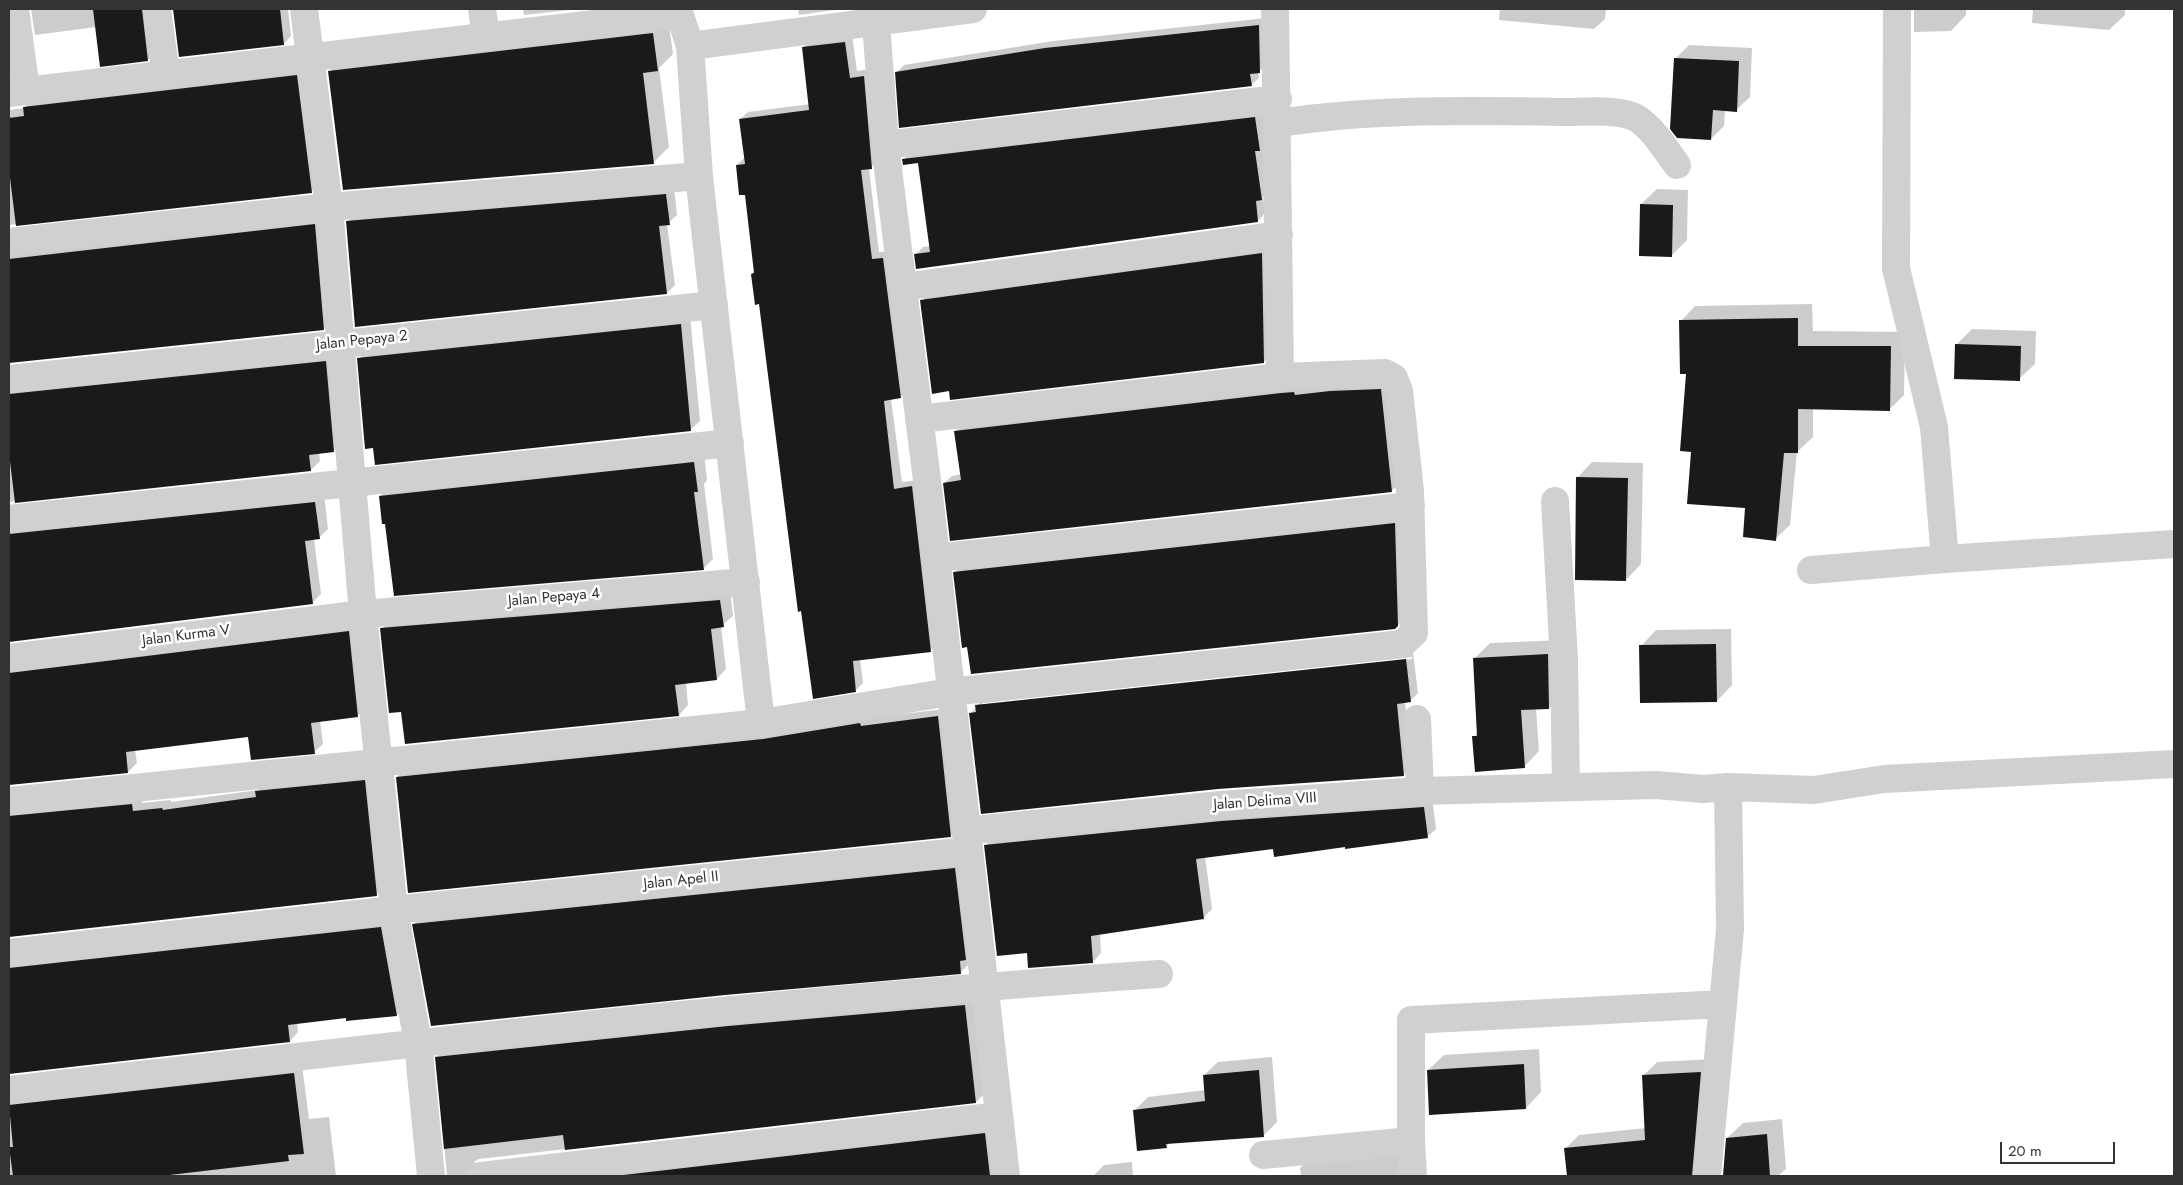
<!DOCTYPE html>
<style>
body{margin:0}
#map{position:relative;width:2183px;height:1185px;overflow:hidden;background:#fff;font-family:Jost,sans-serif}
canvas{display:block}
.frame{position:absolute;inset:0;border:10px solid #333;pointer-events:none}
.scale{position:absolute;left:2000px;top:1142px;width:115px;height:22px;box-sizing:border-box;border:2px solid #333;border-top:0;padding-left:6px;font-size:15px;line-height:18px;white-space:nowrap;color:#333;-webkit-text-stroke:4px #fff;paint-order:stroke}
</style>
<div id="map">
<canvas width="2183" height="1185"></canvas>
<div class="frame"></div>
<div class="scale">20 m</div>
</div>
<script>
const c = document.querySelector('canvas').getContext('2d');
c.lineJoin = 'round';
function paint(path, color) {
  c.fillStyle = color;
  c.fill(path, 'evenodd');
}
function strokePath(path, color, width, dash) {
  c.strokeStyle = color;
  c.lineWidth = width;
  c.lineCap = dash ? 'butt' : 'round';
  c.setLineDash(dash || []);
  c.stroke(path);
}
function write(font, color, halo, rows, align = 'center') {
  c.font = font + ' Jost,sans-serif';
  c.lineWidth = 5;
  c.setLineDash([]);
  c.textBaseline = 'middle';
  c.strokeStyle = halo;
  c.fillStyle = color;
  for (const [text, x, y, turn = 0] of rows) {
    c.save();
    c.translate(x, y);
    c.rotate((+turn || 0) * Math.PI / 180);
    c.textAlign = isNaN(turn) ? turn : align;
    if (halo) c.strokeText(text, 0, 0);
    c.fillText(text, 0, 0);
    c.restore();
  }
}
const shadow = new Path2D(`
 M31,9H149L155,52L148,60L96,27L35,35Z
 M174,9H288L291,36L284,44L180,56Z
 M523,9H579L524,15Z
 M798,9H841L799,15Z
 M1500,9H1606L1605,19L1594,29L1499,20Z
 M1914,9H1966V15L1951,31L1914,32Z
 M2033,9H2125V15L2109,30L2032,23Z
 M668,18L673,54L659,68L669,147L653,163L329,72L344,56Z
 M1266,18L1267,64L1258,72L1259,78L1251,85L897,72L904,65L1053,41Z
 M852,35L857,71L871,69L879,160L869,169L879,252L891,251L908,390L900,397L891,399L902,482L919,480L938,643L930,650L860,659L863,683L856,690L752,274L755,271L746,193L737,165L745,157L740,119L748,112L810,104L803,48L811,40Z
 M1689,45L1752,48L1750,97L1736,110H1725L1724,126L1711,139L1675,59Z
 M305,67L320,183L311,192L9,225V110L24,108L33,99Z
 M1263,110L1267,142L1263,146L1269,191L1263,197L1265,213L1258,221L916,254L923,247L931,246L919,162L904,159L911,152Z
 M674,187L677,215L667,224L675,285L667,293L347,222L355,214Z
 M1657,189L1688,190L1687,240L1672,255L1641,204Z
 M323,216L332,320L323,329L9,362V246Z
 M1269,246L1271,354L1264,362L922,301L929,293Z
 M1812,304L1813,331L1905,332L1904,395L1889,410L1813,408V437L1797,452L1790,525L1775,539L1692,451L1687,373L1681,321L1695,306Z
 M690,315L700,421L690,430L359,359L368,349Z
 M1972,329L2036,331L2035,364L2019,379L1956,345Z
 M335,353L342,442L333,451L319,453L320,461L311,470L9,502V382Z
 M1388,382L1399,484L1391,491L944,483L952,476L962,474L956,431L963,424L1290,386Z
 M704,453L707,480L704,484L713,559L703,569L380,496L390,486Z
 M1592,462L1643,463L1641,564L1626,580L1577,478Z
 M324,494L328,529L319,538L314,539L321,594L312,603L9,641V522Z
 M1402,517L1405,618L1395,628L955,572L962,565Z
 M730,591L733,616L721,626L726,669L717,679L686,682L688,705L679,715L402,710L382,629L391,619Z
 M358,623L366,707L357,716L320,720L323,744L314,752L249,736L135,750L137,763L128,772L9,784V662Z
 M1731,629L1732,685L1717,701L1641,646L1656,630Z
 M1563,640L1564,692L1549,708H1536L1539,751L1524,767L1474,737L1478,732L1474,659L1490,643Z
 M1413,652L1418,693L1410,701L1405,702L1411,768L1403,775L971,713L984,698ZM1412,657V659L980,706L983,703Z
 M946,709L959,828L950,836L397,777L405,769Z
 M373,772L385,886L376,895L9,936V805L141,796L142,803L171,800V802L258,790L265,783Z
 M1432,798L1436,829L1427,837L1346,845L1274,848L1205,856L1212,909L1203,918L1100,933L1101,953L1093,962L1028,951L986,845L994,837Z
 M965,858L971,962L961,972L414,924L424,914Z
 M390,919L405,1006L397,1015L347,1017L297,1023L298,1032L290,1041L9,1073V956Z
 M973,996L985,1093L976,1102L479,1159L475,1161L474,1169L477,1176H447L436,1057L445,1049Z
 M1539,1049L1541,1092L1526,1108L1431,1114L1428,1070L1444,1055Z
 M1272,1057L1277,1122L1264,1135L1170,1143L1166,1147L1134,1111L1148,1097L1206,1090L1204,1075L1218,1062Z
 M1714,1059L1708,1176H1568L1565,1149L1579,1135L1646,1128L1643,1076L1657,1062Z
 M302,1065L309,1119L329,1117L336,1176H9V1094Z
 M1782,1119L1786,1169L1778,1176H1723L1727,1138L1743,1123Z
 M994,1125L1001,1176H553Z
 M1400,1144L1402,1176H1301L1300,1168L1315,1152Z
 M1132,1162L1133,1176H1095V1174L1104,1165Z`);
const building = new Path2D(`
 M93,9H142L148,61L100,67Z
 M173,9H280L284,45L179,57Z
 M1259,25L1260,73L1250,74L1252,86L899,128L895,72L1045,48Z
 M653,33L658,71L643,73L654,164L343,190L328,71Z
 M845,42L850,78L864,76L872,169L861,170L872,259L883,258L901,398L884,401L894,489L912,486L931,652L853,661L856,692L813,699L801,611L798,612L759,304L755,305L751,274L754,273L745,195H739L736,165L745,164L739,119L809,110L802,47Z
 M1674,58L1739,61L1737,112L1713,110L1711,140L1677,138L1670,129Z
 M297,75L312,193L16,226L9,170V118L24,116L23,107Z
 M1255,117L1260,151H1255L1262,200L1256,201L1258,222L916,269L914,254L930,252L918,163L903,165L902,159Z
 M666,194L670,225L659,226L667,294L355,327L346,221Z
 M1640,204L1673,205L1672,257L1639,256Z
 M315,224L324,330L9,363V259Z
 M1262,253L1264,363L950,400L949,391L932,394L920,300Z
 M1798,318V346H1891L1890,411L1798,409V453H1784L1776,541L1743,537L1745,508L1687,504L1691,452L1680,451L1686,374H1680L1679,320Z
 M681,324L691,431L375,465L373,448L365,449L357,358Z
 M1955,344L2021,346L2020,381L1954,379Z
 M326,361L334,452L309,455L311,471L15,503L9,453V394Z
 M1381,389L1392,492L950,541L943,483L961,480L954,431L1281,393L1294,392L1295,395L1330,391Z
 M694,462L698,492H694L704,570L394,596L385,524H382L379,496Z
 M1576,477L1628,478L1626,581L1575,580Z
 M315,502L320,539L305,541L313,604L9,642V534Z
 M1395,523L1398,626L1395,629L971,674L967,647L962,648L953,572Z
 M720,600L724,627L711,629L717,680L675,685L679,716L405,744L401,712L389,713L380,628Z
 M349,631L358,717L311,723L315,754L251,760L248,737L126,752L128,773L9,785V673Z
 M1716,644L1717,702L1640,703L1639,645Z
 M1548,654L1549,709L1521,710L1525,768L1475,772L1472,736H1477L1473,658Z
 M1406,659L1411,702L1397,704L1404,776L1218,789L981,814L969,713L976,712L975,705Z
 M938,716L951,837L408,893L396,777L763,739L860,723L861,726Z
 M365,780L377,896L9,937V816L132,804L133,811L162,808L163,810L256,797L255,791Z
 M1424,807L1428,838L1345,849V847L1274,857L1273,849L1196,859L1204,919L1091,936L1093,963L1028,968L1027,953L997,956L984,845L1221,821Z
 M955,868L966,960L960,961L961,974L725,995L431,1026L412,924Z
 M381,927L397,1016L346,1021V1018L288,1025L290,1042L9,1074V968Z
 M965,1005L976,1103L565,1150L563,1135L444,1149L435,1057L728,1026Z
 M1524,1064L1526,1109L1429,1115L1427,1070Z
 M1259,1070L1264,1137L1166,1144L1167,1148L1137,1151L1133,1110L1205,1101L1203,1075Z
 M1701,1072L1692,1176H1567L1564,1148L1645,1140L1642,1075Z
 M294,1073L304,1154L288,1155L289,1161L161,1176H13L9,1147H13L9,1105Z
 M985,1133L990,1176H615Z
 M1767,1134L1770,1176H1723L1726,1138Z`);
const street = new Path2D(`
 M15,9L26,90
 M157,9L166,75
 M304,9L329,207L363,614L394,910L418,1043L431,1176
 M482,9L486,37
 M678,9L690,46L699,176L761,723
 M875,9L885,145L930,504L1006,1176
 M1897,9L1896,268L1934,427L1945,559
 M690,46L973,9
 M9,93L679,14
 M1278,123C1372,109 1468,110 1563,112C1582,112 1622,108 1638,119C1654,130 1666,150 1677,165
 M885,145L1278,99
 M9,242L329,207L699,176
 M903,287L1279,235
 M9,379L714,305
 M919,419L1280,377
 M1555,501L1564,660L1566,787
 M9,519L730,443
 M936,558L1411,506
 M1811,570L1945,559L2174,544
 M9,658L363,614L746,582
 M1417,719L1420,791
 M1728,787L1814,790L1884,779L2174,764
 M9,801L761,723L950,692L1402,644L1414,633L1410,491L1399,391L1394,378L1385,373L1280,377L1275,9
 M965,831L1220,805L1420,791L1656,785L1703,789L1728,787L1730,929L1707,1176
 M9,953L394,910L968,851
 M9,1090C391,1046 774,1000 1159,974
 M1411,1141V1020L1723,1004
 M1263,1155L1411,1141L1413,1176
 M481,1176L999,1116`);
const streetNames = [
 ["Jalan Pepaya 2",362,341,-6],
 ["Jalan Pepaya 4",554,598,-5],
 ["Jalan Kurma V",186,636,-7],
 ["Jalan Delima VIII",1265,802,-4],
 ["Jalan Apel II",681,881,-6]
];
paint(shadow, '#0003');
paint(building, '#1a1a1a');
strokePath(street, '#d0d0d0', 28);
write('15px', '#333', '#fff', streetNames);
</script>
